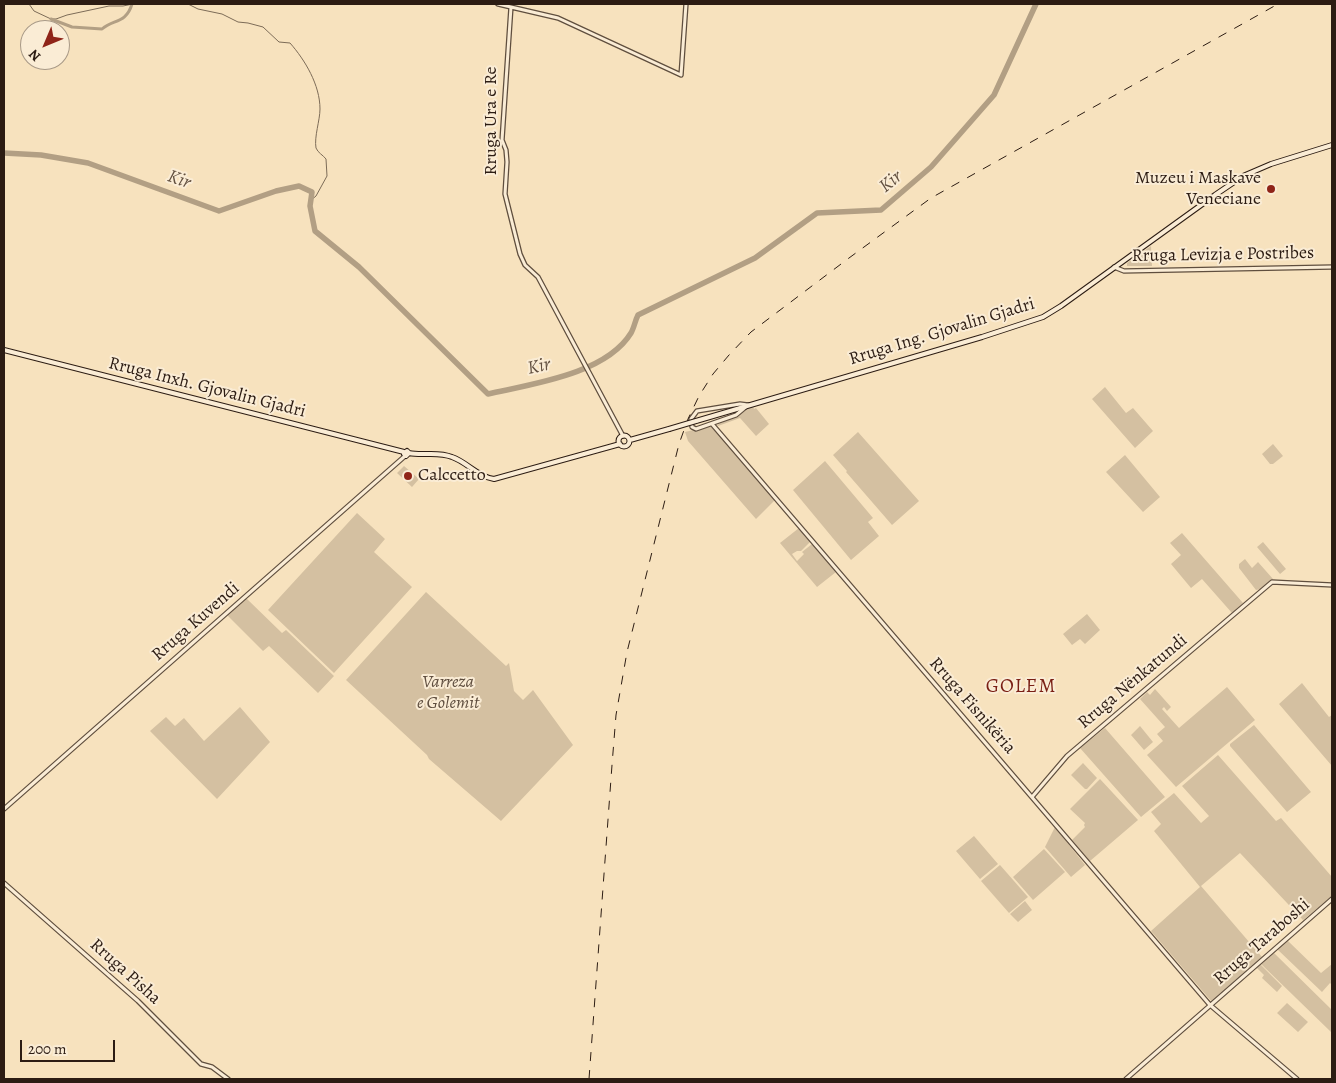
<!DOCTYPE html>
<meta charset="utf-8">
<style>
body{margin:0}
#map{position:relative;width:1336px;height:1083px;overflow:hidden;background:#f7e2be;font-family:Alegreya,serif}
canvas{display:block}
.frame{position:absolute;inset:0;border:5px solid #2c1c13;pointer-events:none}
.north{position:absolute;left:20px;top:20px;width:50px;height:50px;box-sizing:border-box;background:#faecd5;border:1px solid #a89987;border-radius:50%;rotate:225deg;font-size:14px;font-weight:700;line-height:20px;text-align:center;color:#2c1c13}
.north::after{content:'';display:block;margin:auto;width:18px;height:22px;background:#8f2418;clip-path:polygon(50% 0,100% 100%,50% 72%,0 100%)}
.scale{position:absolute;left:20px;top:1040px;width:95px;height:22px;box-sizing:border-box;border:2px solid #2c1c13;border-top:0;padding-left:6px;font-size:15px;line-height:18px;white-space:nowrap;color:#2c1c13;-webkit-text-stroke:4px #faecd5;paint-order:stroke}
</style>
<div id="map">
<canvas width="1336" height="1083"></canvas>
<div class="frame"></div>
<div class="north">N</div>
<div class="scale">200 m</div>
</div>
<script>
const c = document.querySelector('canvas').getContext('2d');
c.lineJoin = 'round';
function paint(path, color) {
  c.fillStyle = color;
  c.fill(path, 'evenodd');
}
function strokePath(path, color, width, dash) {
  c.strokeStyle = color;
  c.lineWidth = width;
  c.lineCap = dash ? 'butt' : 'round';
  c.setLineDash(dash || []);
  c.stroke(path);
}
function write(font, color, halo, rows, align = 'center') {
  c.font = font + ' Alegreya,serif';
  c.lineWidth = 4;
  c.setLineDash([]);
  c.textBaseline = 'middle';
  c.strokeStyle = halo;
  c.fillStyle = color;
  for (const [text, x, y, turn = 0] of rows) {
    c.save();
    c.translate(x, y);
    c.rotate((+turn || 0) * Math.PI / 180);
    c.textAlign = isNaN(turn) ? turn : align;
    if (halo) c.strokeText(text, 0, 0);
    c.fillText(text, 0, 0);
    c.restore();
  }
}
const green = new Path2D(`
 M1151,246L1152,266H1127V263Z
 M1105,387L1126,413L1133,408L1153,431L1135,448L1092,399Z
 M753,406L754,409L756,408L769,424L756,436L740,418L718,426L717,425Z
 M710,426L728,444L775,500L756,519L688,441L685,432Z
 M858,432L919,501L892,525L846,472L847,471L833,455Z
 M1273,444L1283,456L1273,464H1270L1262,454Z
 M1125,455L1160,497L1143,512L1106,472Z
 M825,461L873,518L868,522L879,536L851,560L793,490Z
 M404,466L419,479L412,487L397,473Z
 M357,513L385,539L374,552L412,587L334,673L268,610Z
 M799,528L810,542L801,551H797L792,554L797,561L804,554L802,552L812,544L836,572L817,587L780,543Z
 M1182,533L1243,603L1232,613L1202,579L1191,588L1171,564L1181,555L1170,543Z
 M1263,542L1286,569L1280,574L1257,547Z
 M1245,559L1252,568L1258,562L1273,579L1261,589L1256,590L1239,568V564Z
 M426,592L506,666L509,663L514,691L523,700L533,690L573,745L501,821L429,759L427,755L346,680Z
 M246,598L282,633L286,630L334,676L318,693L269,646L263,651L227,615Z
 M1087,614L1100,630L1085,644L1080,639L1072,645L1063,634Z
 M1302,683L1329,717L1332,715V766L1279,704Z
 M1227,687L1255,720L1176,787L1147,755L1163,741L1157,734L1165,727L1140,699L1147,692L1150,695L1155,689L1171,707L1167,711L1164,707L1162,709L1179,728Z
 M240,707L270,742L217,799L150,731L166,717L175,726L184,718L204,741Z
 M1254,725L1311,792L1287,812L1230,746V744Z
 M1140,726L1153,742L1144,750L1131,735Z
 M1105,728L1165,797L1141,817L1080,748Z
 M1218,755L1276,821L1281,818L1332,877V896L1303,920L1240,853L1201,886L1262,957L1212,1002L1151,931L1200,887L1154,831L1161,824L1151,812L1174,793L1201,823L1209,816L1182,786Z
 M1083,763L1097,778L1087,789H1085L1071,775Z
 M1100,779L1138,820L1090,861L1072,840L1085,827L1084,825L1085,823L1070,809Z
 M1055,827L1085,865L1071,877L1045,847Z
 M974,836L998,864L980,879L956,851Z
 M1044,849L1065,872L1033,900L1013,877Z
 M1000,865L1028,897L1009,913L981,881Z
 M1025,901L1032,910L1018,922L1010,914Z
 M1287,940L1321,973L1332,964V985L1330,983L1322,992L1277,949Z
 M1274,953L1332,1010L1331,1032L1261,964Z
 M1260,964L1282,986L1277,992L1262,978L1264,975L1257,968Z
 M1287,1003L1308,1022L1298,1032L1277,1013Z`);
const stream = new Path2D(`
 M29,4L34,11L51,19H56L67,15L109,6H123L133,4
 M188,4L198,9L222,14L238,22L248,23L263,27L279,42L290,43C305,60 320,85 320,109C320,120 314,137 316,148C318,153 323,155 326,159L327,176L316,196L310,201`);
const canal = new Path2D(`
 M51,19L72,27L102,29C113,19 126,24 132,4`);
const river = new Path2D(`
 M4,153L41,155L88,163L219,211L276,191L299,186L312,192L310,206L315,231L359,267L488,394C532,384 606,374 631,333C634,328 635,321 638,315L755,258L817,213L881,210L931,167L994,95L1036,4`);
const tertiary = new Path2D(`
 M498,4L558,18L681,75L686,4
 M511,7L502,140L506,150L507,162L505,194L520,254L525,265L538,277L623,436
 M1114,267L1124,271L1332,267
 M740,404L748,405L736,415L696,429L692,427L691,419L697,411Z
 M712,424L1210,1005L1297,1079
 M1032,797L1067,756L1272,582L1332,585
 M4,809L405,456
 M4,883L138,1001L201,1064L212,1067L228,1079
 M1126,1079L1332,899`);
const secondary = new Path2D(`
 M4,350L404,452
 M696,421L982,337L1043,317L1061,306L1215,195L1243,176L1271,164L1332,145
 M618.5 441a5.5 5.5 0 1 1 11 0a5.5 5.5 0 1 1-11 0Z
 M630,440L669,429
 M409,453L406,456L404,454L407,451L409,453C423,456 438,451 452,457C467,462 478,477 494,479L620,444`);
const rail = new Path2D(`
 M589,1079L612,765L616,715L627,652L679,444L688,419L699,396L713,374L729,355L751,332L849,258L931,198L1278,4`);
const secondaryBridge = new Path2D(`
 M669,429L696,421`);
const markers = [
 [1271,189,5,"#8f2418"],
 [408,476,5,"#8f2418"]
];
const streetNames = [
 ["Rruga Ura e Re",492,121,-90],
 ["Rruga Levizja e Postribes",1223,255,-1],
 ["Rruga Ing. Gjovalin Gjadri",942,332,-17],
 ["Rruga Inxh. Gjovalin Gjadri",207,388,14],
 ["Rruga Kuvendi",196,622,-41],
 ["Rruga Nënkatundi",1133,682,-40],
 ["Rruga Fisnikëria",972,706,49],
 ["Rruga Taraboshi",1262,942,-41],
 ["Rruga Pisha",125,972,42]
];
const poiNames = [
 ["Muzeu i Maskave",1261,179],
 ["Veneciane",1261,200],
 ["Calccetto",418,476,"left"]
];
const parkNames = [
 ["Varreza",448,683],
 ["e Golemit",448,704]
];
const waterNames = [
 ["Kir",179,180,20],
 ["Kir",891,182,-40],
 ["Kir",539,367,-12]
];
const quarterNames = [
 ["GOLEM",1021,687]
];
paint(green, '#d4c0a1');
strokePath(stream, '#7c6b57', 1);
strokePath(canal, '#b29f84', 3);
strokePath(river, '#b29f84', 5.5);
strokePath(tertiary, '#5f4e3e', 5.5);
strokePath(secondary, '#2c1c13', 6);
strokePath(tertiary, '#faecd5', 3);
strokePath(secondary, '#faecd5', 4);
strokePath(rail, '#2c1c13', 1, [9, 9]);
strokePath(secondaryBridge, '#2c1c13', 6, []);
strokePath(secondaryBridge, '#faecd5', 4);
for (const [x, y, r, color] of markers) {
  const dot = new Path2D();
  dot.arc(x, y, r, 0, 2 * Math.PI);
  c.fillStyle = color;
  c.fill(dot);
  strokePath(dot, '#faecd5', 2);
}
write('18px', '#2c1c13', '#faecd5', streetNames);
write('18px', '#2c1c13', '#faecd5', poiNames, 'right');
write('italic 18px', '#5e4d3e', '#faecd5', parkNames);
write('italic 19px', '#625040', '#faecd5', waterNames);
c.letterSpacing = '1px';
write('20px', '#7a1f14', '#faecd5', quarterNames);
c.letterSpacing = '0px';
</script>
